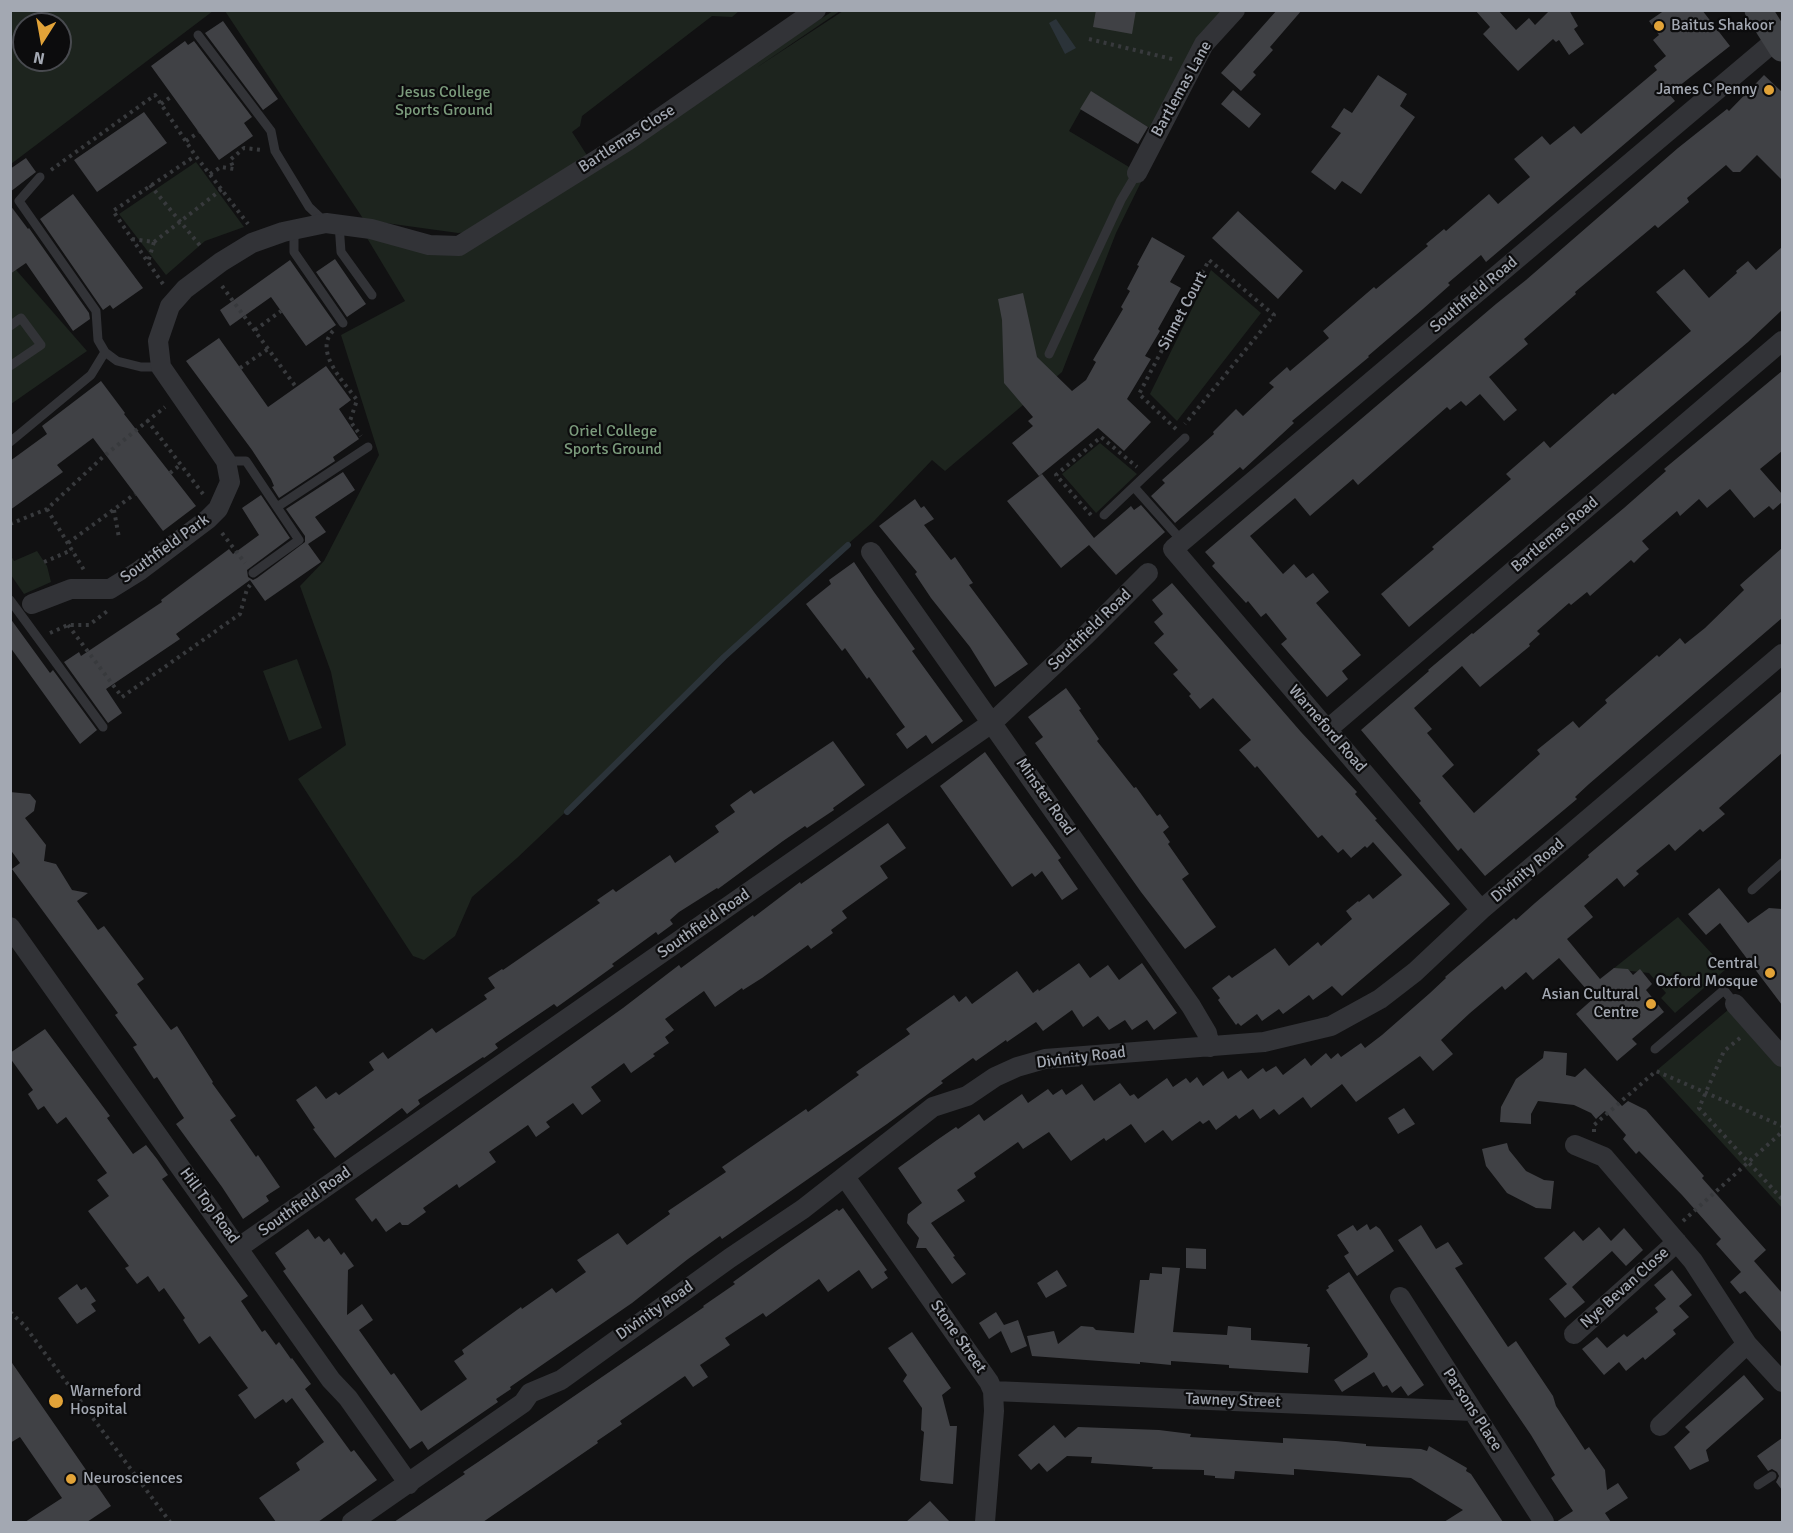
<!DOCTYPE html>
<style>
body{margin:0}
#map{position:relative;width:1793px;height:1533px;overflow:hidden;background:#111112;font-family:Signika,sans-serif}
canvas{display:block}
.frame{position:absolute;inset:0;border:12px solid #a3a8b2;pointer-events:none}
.north{position:absolute;left:12px;top:12px;width:60px;height:60px;box-sizing:border-box;background:#0c0c0d;border:2px solid #484a4f;border-radius:50%;rotate:191deg;font-size:16px;font-weight:700;line-height:24px;text-align:center;color:#a3a8b2}
.north::after{content:'';display:block;margin:auto;width:21px;height:27px;background:#e2a338;clip-path:polygon(50% 0,100% 100%,50% 72%,0 100%)}
</style>
<div id="map">
<canvas width="1793" height="1533"></canvas>
<div class="frame"></div>
<div class="north">N</div>
</div>
<script>
const c = document.querySelector('canvas').getContext('2d');
c.lineJoin = 'round';
function paint(path, color) {
  c.fillStyle = color;
  c.fill(path, 'evenodd');
}
function strokePath(path, color, width, dash) {
  c.strokeStyle = color;
  c.lineWidth = width;
  c.lineCap = dash ? 'butt' : 'round';
  c.setLineDash(dash || []);
  c.stroke(path);
}
function write(font, color, halo, rows, align = 'center') {
  c.font = font + ' Signika,sans-serif';
  c.lineWidth = 4.5;
  c.setLineDash([]);
  c.textBaseline = 'middle';
  c.strokeStyle = halo;
  c.fillStyle = color;
  for (const [text, x, y, turn = 0] of rows) {
    c.save();
    c.translate(x, y);
    c.rotate((+turn || 0) * Math.PI / 180);
    c.textAlign = isNaN(turn) ? turn : align;
    if (halo) c.strokeText(text, 0, 0);
    c.fillText(text, 0, 0);
    c.restore();
  }
}
const green = new Path2D(`
 M11,10H213V11L11,164ZM24,24H60V60H24Z
 M225,11H739L732,17L712,16L582,116L580,126L572,132L590,160L475,232L458,233L364,220Z
 M833,11H840L756,68L843,11H1226L1153,130L1091,92L1069,131L1144,176L1116,233L1062,372L945,471L932,460L874,521L754,627L596,783L517,858L472,897L455,936L424,960L413,956L298,779L346,745L331,672L300,586L324,561L379,455L341,335L405,301L367,238L442,253L735,74Z
 M196,162L244,227L205,241L166,275L119,214Z
 M10,263L87,351L11,404H10Z
 M1211,270L1261,313L1177,421L1150,394Z
 M1100,443L1137,474L1096,513L1062,474Z
 M37,551L47,566L51,582L24,594L11,575V556L14,561Z
 M297,659L322,728L289,741L263,671Z
 M1678,917L1726,969L1675,1013L1661,998L1666,993L1649,973L1613,969Z
 M1735,1004L1782,1057V1208L1656,1071Z`);
const water = new Path2D(`
 M1056,19L1076,48L1065,54L1049,23Z`);
const stream = new Path2D(`
 M567,812L724,657L848,545`);
const building = new Path2D(`
 M1096,10H1136L1132,34L1093,27Z
 M1277,10H1302L1270,47L1273,50L1253,72L1256,75L1241,91L1221,73Z
 M1475,10H1498L1516,30L1529,18L1535,25L1550,10H1569L1578,26L1574,29L1584,44L1569,55L1559,40L1556,42L1553,39L1518,71L1483,34L1490,27Z
 M1665,10H1702L1730,46L1669,94L1675,101L1486,262L1481,255L1448,283L1450,285L1423,309L1368,356L1369,357L1292,421L1294,423L1243,470L1240,467L1175,523L1151,496L1165,483L1162,480L1214,434L1213,432L1236,409L1243,416L1274,387L1269,383L1287,367L1290,371L1329,338L1323,331L1374,287L1376,289L1428,246L1426,244L1444,229L1446,231L1489,194L1498,204L1530,177L1514,159L1542,136L1550,145L1574,126L1581,134L1657,70L1654,66L1666,56L1653,40L1659,35L1649,21Z
 M223,21L278,99L263,110L205,33Z
 M185,41L188,45L194,41L252,117L244,123L253,136L219,160L151,66Z
 M1378,75L1407,94L1400,106L1415,117L1361,194L1342,181L1335,190L1311,172L1341,133L1331,127L1344,108L1352,113Z
 M1764,75L1782,92V180L1757,155L1740,172H1733L1726,165L1687,198L1689,202L1658,228L1655,225L1575,292L1576,294L1524,339L1528,344L1489,377L1517,410L1504,421L1480,394L1466,406L1461,401L1450,410L1447,407L1358,485L1353,479L1310,516L1295,498L1250,536L1283,574L1294,564L1306,578L1313,573L1329,592L1316,603L1361,655L1342,671L1348,679L1327,697L1281,644L1287,639L1266,613L1261,617L1248,601L1246,603L1212,566L1215,563L1205,552L1496,304L1526,280L1678,148L1727,109L1729,111Z
 M1233,90L1261,114L1249,128L1221,104Z
 M1091,91L1148,127L1138,144L1080,109Z
 M144,112L167,143L97,192L74,160Z
 M26,158L36,172L10,192V169Z
 M73,194L143,288L113,309L110,305L103,310L40,219Z
 M10,205L28,229L29,228L89,313L90,319L73,331L26,263L10,274Z
 M1238,211L1303,271L1278,299L1212,238Z
 M1152,237L1185,256L1170,282L1181,288L1158,329L1160,331L1145,356L1151,359L1127,399L1151,422L1124,451L1098,428L1039,476L1012,443L1033,426L1028,421L1033,417L1004,383L1002,320L998,299L1023,293L1037,357L1072,391L1086,380L1096,362L1093,360L1123,309L1121,307L1130,291L1127,289L1139,266L1137,265Z
 M1782,247V310L1748,342L1409,627L1381,594L1434,549L1432,547L1511,479L1506,474L1544,441L1550,448L1613,393L1615,395L1691,331L1656,292L1684,269L1709,298L1737,273L1736,271L1748,261L1756,270Z
 M335,259L366,304L347,317L316,272Z
 M290,260L336,325L306,346L271,297L230,326L220,310Z
 M219,338L268,407L326,366L351,400L339,409L359,439L333,457L335,461L279,498L272,487L274,486L271,479L252,450L186,361Z
 M1782,371V451L1760,469L1782,494V502L1773,510L1769,506L1754,518L1730,489L1707,508L1699,499L1680,516L1677,511L1642,541L1649,549L1642,555L1634,563L1631,560L1590,596L1587,592L1571,605L1569,603L1537,631L1540,634L1529,644L1530,646L1480,687L1462,666L1414,708L1432,729L1427,733L1454,765L1442,776L1474,813L1540,754L1537,750L1573,721L1579,728L1607,703L1605,700L1657,655L1659,657L1680,638L1685,644L1705,628L1744,590L1740,585L1782,548V618L1589,784L1575,797L1577,799L1485,876L1461,848L1458,851L1419,803L1421,801L1361,730L1429,671L1428,670L1472,633L1473,634L1624,508L1666,471L1664,469Z
 M101,381L125,413L124,414L196,506L163,531L93,438L57,465L63,472L10,510V461L47,434L42,426Z
 M343,472L355,490L315,517L326,532L308,544L321,562L265,601L250,580L176,634L180,639L106,689L122,713L108,723L64,662L79,652L81,656L162,602L161,600L229,549L233,554L259,535L242,508L261,495L290,538L247,570L248,577L253,580L257,578L305,542V536L286,509Z
 M1042,474L1094,538L1131,506L1134,510L1141,505L1165,532L1116,575L1089,545L1061,568L1007,501Z
 M915,499L921,508L924,506L934,519L924,525L951,560L955,557L973,583L969,585L1028,664L995,687L970,647L931,598L915,574L917,572L879,526Z
 M854,562L874,592L915,649L912,651L963,721L932,744L926,735L907,749L896,734L905,727L869,677L867,679L845,648L842,651L806,604L831,584L829,580Z
 M1172,583L1301,732L1357,792L1355,794L1377,819L1375,820L1450,904L1342,996L1332,986L1313,1000L1309,995L1283,1014L1279,1009L1262,1021L1257,1014L1241,1026L1238,1023L1236,1025L1218,1000L1220,998L1212,988L1229,975L1232,978L1275,948L1289,966L1318,942L1321,946L1352,919L1346,911L1358,901L1359,902L1369,894L1373,899L1402,875L1373,842L1367,848L1365,846L1351,858L1343,849L1338,853L1322,835L1318,838L1257,766L1255,768L1239,750L1251,740L1213,698L1200,709L1189,696L1191,694L1173,674L1178,670L1154,643L1164,634L1154,622L1163,614L1152,600Z
 M10,618L50,673L53,670L97,730L80,744L10,647Z
 M1066,688L1081,709L1079,710L1099,739L1097,741L1134,788L1136,787L1157,816L1160,814L1169,827L1163,832L1170,842L1168,844L1189,874L1182,879L1216,927L1185,949L1141,892L1035,743L1043,737L1028,717Z
 M1782,691V753L1719,808L1725,814L1703,832L1700,829L1675,851L1669,844L1636,871L1639,874L1624,887L1617,878L1584,906L1593,917L1567,939L1600,979L1614,968L1628,969L1633,975L1640,969L1652,984L1646,990L1664,1012L1632,1039L1637,1044L1617,1061L1576,1014L1594,998L1559,958L1533,980L1526,972L1505,990L1502,986L1470,1013L1441,1040L1453,1054L1433,1071L1420,1056L1356,1102L1342,1084L1311,1108L1303,1097L1279,1115L1274,1109L1260,1119L1253,1109L1239,1119L1236,1115L1216,1130L1209,1120L1203,1124L1200,1121L1172,1141L1163,1130L1145,1143L1131,1124L1106,1141L1104,1138L1071,1161L1049,1132L1023,1149L1018,1142L974,1173L976,1177L957,1190L965,1201L931,1223L955,1256L953,1257L966,1274L952,1284L926,1248H916L919,1238L907,1223L908,1214L922,1203L898,1168L937,1140L956,1127L958,1129L979,1114L984,1121L1022,1094L1028,1103L1048,1089L1053,1095L1062,1089L1066,1095L1082,1084L1094,1101L1120,1083L1130,1096L1134,1094L1138,1099L1167,1078L1173,1087L1186,1078L1190,1083L1197,1077L1203,1086L1223,1071L1228,1079L1241,1070L1248,1079L1263,1068L1266,1072L1276,1066L1283,1075L1305,1058L1311,1066L1326,1053L1331,1059L1338,1053L1341,1057L1361,1043L1365,1048L1382,1035L1430,993L1446,978L1445,977L1514,918L1516,920L1535,903L1589,857L1588,855Z
 M833,741L865,785L833,808L834,810L807,828L805,826L783,841L718,889L717,888L679,912L670,920L673,924L658,935L656,932L612,964L614,966L585,987L557,1007L554,1004L495,1044L498,1048L484,1058L483,1057L418,1100L420,1104L407,1114L402,1108L335,1158L313,1129L315,1128L296,1100L316,1086L326,1099L336,1092L339,1095L374,1070L369,1062L383,1052L388,1059L432,1028L436,1033L487,999L484,995L495,988L488,978L502,969L503,970L600,903L597,900L613,889L616,892L670,855L675,863L719,832L715,826L735,812L730,805L751,790L754,794Z
 M985,752L1061,858L1058,860L1078,889L1062,900L1042,871L1035,877L1032,873L1012,887L940,786Z
 M10,792L30,794L36,801L34,811L25,818L46,845L44,861L56,864L72,890L88,893L77,901L98,930L104,926L144,979L137,984L171,1030L177,1026L213,1082L212,1083L236,1116L230,1120L256,1157L258,1155L280,1187L266,1196L269,1201L243,1219L222,1187L176,1124L184,1118L157,1077L154,1079L133,1047L137,1045L115,1015L118,1013L12,869L20,863L10,849Z
 M888,823L906,848L880,866L888,878L842,911L847,918L831,930L833,933L811,949L808,945L762,978L743,990L742,988L715,1007L704,991L665,1019L674,1030L665,1037L669,1043L653,1054L655,1056L631,1073L624,1063L591,1087L601,1101L582,1115L573,1103L546,1122L550,1127L536,1137L528,1125L489,1152L496,1162L459,1188L457,1184L423,1208L426,1212L408,1225H402L400,1222L386,1232L376,1218L372,1222L355,1199L623,1008L679,965L681,968L753,915L754,917L800,882L801,884Z
 M1719,888L1748,923L1769,908L1782,909V1005L1720,923L1706,935L1688,914Z
 M1079,963L1090,978L1108,965L1119,980L1142,963L1177,1013L1154,1030L1147,1020L1132,1030L1125,1020L1109,1030L1098,1016L1083,1027L1072,1010L1043,1031L1036,1022L1007,1042L1006,1040L976,1061L973,1058L941,1081L943,1083L887,1124L722,1239L720,1236L688,1259L632,1303L510,1387L511,1389L496,1399L498,1402L428,1450L422,1441L410,1449L283,1271L286,1269L275,1253L308,1229L315,1239L319,1236L324,1242L329,1238L341,1255L344,1252L354,1266L348,1270L347,1315L362,1304L373,1320L359,1330L391,1375L394,1373L421,1411L467,1379L454,1361L464,1354L462,1350L521,1307L522,1309L552,1288L556,1293L586,1272L577,1260L618,1233L627,1245L670,1214L668,1211L726,1172L722,1167L806,1109L808,1112L859,1075L856,1072L910,1034L906,1029L954,995L959,1002L966,996L972,1004L1017,971L1033,993L1038,989L1039,991Z
 M45,1029L110,1116L107,1118L133,1154L146,1145L157,1159L168,1175L162,1179L248,1296L241,1301L262,1332L265,1330L276,1345L279,1342L291,1359L292,1358L311,1384L305,1389L351,1452L354,1450L377,1480L318,1522H276L259,1498L300,1470L296,1463L324,1442L292,1398L286,1403L283,1399L255,1419L238,1395L248,1388L210,1336L199,1344L183,1320L185,1318L164,1288L159,1292L148,1276L137,1284L125,1268L129,1266L88,1211L109,1196L97,1180L107,1173L66,1117L57,1124L44,1106L38,1110L28,1094L33,1090L10,1058V1053Z
 M1544,1051L1567,1053L1566,1075L1575,1077L1585,1068L1622,1106L1628,1101L1646,1110L1704,1176L1702,1178L1766,1250L1754,1261L1782,1293V1333L1745,1291L1740,1294L1730,1282L1741,1272L1716,1244L1721,1239L1682,1195L1639,1151L1636,1154L1623,1139L1626,1135L1605,1111L1596,1119L1591,1113L1574,1105L1538,1101L1531,1114V1124L1500,1122L1501,1107L1516,1079L1543,1058Z
 M1404,1108L1415,1124L1398,1134L1388,1118Z
 M1507,1143L1509,1150L1526,1171L1544,1180L1554,1181L1551,1209L1536,1208L1507,1193L1486,1166L1482,1149Z
 M843,1208L887,1270L884,1272L888,1278L872,1289L859,1270L828,1292L819,1279L766,1317L763,1313L725,1338L730,1345L700,1365L708,1377L693,1387L685,1376L620,1421L622,1424L597,1441L598,1443L483,1522H394L465,1474L463,1472L478,1462L704,1307L703,1306L735,1284L733,1282L779,1249L837,1209L839,1211Z
 M1367,1224L1370,1230L1376,1226L1380,1229L1394,1251L1357,1276L1344,1256L1349,1253L1337,1235L1353,1225L1357,1231Z
 M1421,1225L1436,1249L1448,1242L1463,1264L1455,1268L1508,1347L1516,1341L1553,1396L1556,1406L1585,1450L1589,1447L1605,1470L1607,1490L1618,1483L1628,1498L1605,1513L1611,1522H1556L1573,1511L1551,1478L1555,1475L1531,1435L1398,1240Z
 M1599,1227L1611,1241L1624,1228L1643,1250L1626,1266L1612,1251L1572,1287L1585,1302L1565,1318L1549,1299L1567,1284L1544,1258L1574,1231L1583,1241Z
 M1186,1248L1206,1249V1269L1186,1268Z
 M1162,1267L1180,1268L1173,1332L1227,1335L1228,1326L1251,1328V1340L1308,1344L1307,1347H1310L1308,1373L1229,1368V1365L1171,1361V1365L1140,1362V1364L1032,1356L1027,1336L1054,1331L1058,1344L1081,1326L1093,1327L1096,1330L1134,1333L1140,1280H1149L1150,1273L1162,1274Z
 M1057,1270L1067,1286L1046,1298L1037,1283Z
 M1672,1270L1692,1295L1679,1306L1689,1317L1673,1330L1676,1334L1645,1360L1643,1357L1626,1371L1619,1362L1604,1375L1582,1349L1597,1337L1607,1348L1624,1334L1627,1337L1658,1312L1655,1308L1666,1299L1654,1285Z
 M1349,1272L1424,1385L1408,1396L1401,1386L1392,1393L1387,1385L1383,1387L1374,1372L1342,1392L1334,1380L1367,1357L1368,1354L1326,1290L1329,1288L1328,1286Z
 M77,1284L81,1290L86,1287L96,1301L91,1304L96,1311L77,1324L58,1298Z
 M996,1312L1004,1325L1018,1320L1027,1346L1011,1353L1001,1331L989,1339L979,1323Z
 M912,1332L951,1388L942,1395L950,1426H957L953,1484L922,1481L920,1480L924,1432L921,1430L922,1408L903,1381L907,1375L888,1348Z
 M10,1360L111,1506L87,1522H25L62,1498L20,1437L10,1443Z
 M1744,1375L1764,1399L1706,1450L1709,1461L1690,1470L1674,1447L1690,1432L1685,1427Z
 M1054,1425L1065,1438L1078,1427L1159,1430L1191,1434L1190,1437L1283,1443V1438L1336,1441L1366,1444V1446L1421,1449L1427,1451L1429,1446L1467,1468L1466,1471L1471,1474L1503,1522H1444L1463,1510L1411,1478L1294,1469V1475L1235,1471L1234,1479L1215,1478V1476L1204,1475V1470L1152,1469L1153,1467L1091,1463L1092,1457L1067,1456L1047,1472L1039,1463L1031,1470L1018,1455Z
 M1782,1438V1490L1776,1482L1779,1476L1777,1472L1772,1469L1768,1471L1757,1456Z
 M930,1501L950,1522H906Z`);
const path = new Path2D(`
 M1089,39L1176,60
 M161,104L172,96
 M186,141L199,132
 M51,170L155,95L195,155L248,224
 M210,174L221,167L234,169L230,160L244,148L262,150
 M150,185L202,248
 M132,239L154,242L148,262
 M154,242L222,189
 M163,284L113,211L195,156
 M222,286L296,387
 M255,330L281,311
 M333,331C313,352 345,383 357,400L350,421L361,436
 M240,368L268,349
 M147,420L203,494
 M1176,429L1139,394L1209,260L1274,315L1185,424
 M170,473L180,465
 M47,509L84,570
 M114,510L119,538
 M1091,515L1056,475L1101,437L1137,467
 M10,524L47,509L104,456L165,407
 M222,533L245,563
 M68,543L135,494
 M44,562L72,550
 M68,625L122,697L240,614L247,589L250,585
 M50,633L68,625H89L110,609
 M1740,1038L1724,1051L1699,1108L1782,1199
 M1594,1132V1125L1656,1071L1782,1126
 M1683,1221L1782,1132
 M10,1312L24,1325L170,1522`);
const service = new Path2D(`
 M198,35L271,131L275,151L309,207L325,222
 M40,177L19,201L96,311L98,340L105,352L117,361L141,367H161
 M339,224L341,252L372,295
 M294,230V252L343,323
 M10,326L21,318L41,345L10,366
 M1049,354L1121,200L1137,173
 M10,442L91,375L105,352
 M226,461H246L299,540L253,573
 M1134,487L1182,541
 M277,507L368,447
 M1104,515L1185,438
 M10,600L103,727
 M1752,890L1782,863
 M1655,1049L1724,990L1735,1004
 M1758,1485L1772,1476`);
const minor = new Path2D(`
 M1137,173L1204,44L1235,10
 M871,552L1191,1006L1207,1033L1210,1047
 M32,604L71,589H110L139,571L208,519L218,509L230,482L226,461L161,367L158,341L170,306L185,289L221,262L252,243L283,232L326,223L371,229L429,245L459,246L627,141L816,10
 M1328,729L1782,341
 M1481,910L1173,549L1776,40
 M10,927L331,1380L348,1398L409,1484
 M1735,1004L1782,1057
 M1575,1145L1604,1157L1693,1261L1747,1344L1782,1382
 M845,1177L989,1382L993,1391L994,1411L985,1522
 M238,1248L993,722L1085,636L1148,573
 M1400,1297L1544,1522
 M1574,1334L1677,1242
 M993,1391L1473,1411
 M1660,1426L1747,1344
 M352,1522L523,1403L530,1393L561,1380L730,1258L803,1209L933,1107L967,1096L995,1077L1017,1067L1045,1059L1264,1042L1331,1026L1380,999L1415,972L1481,910L1782,654`);
const secondary = new Path2D(`
 M1758,10L1782,48`);
const markers = [
 [1659,26,6,"#e2a338"],
 [1769,90,6,"#e2a338"],
 [1770,973,6,"#e2a338"],
 [1651,1004,6,"#e2a338"],
 [56,1401,8,"#e2a338"],
 [71,1479,6,"#e2a338"]
];
const poiNames = [
 ["Baitus Shakoor",1671,26],
 ["James C Penny",1757,90,"right"],
 ["Central",1758,964,"right"],
 ["Oxford Mosque",1758,982,"right"],
 ["Asian Cultural",1639,995,"right"],
 ["Centre",1639,1013,"right"],
 ["Warneford",70,1392],
 ["Hospital",70,1410],
 ["Neurosciences",83,1479]
];
const streetNames = [
 ["Bartlemas Lane",1182,89,-61],
 ["Bartlemas Close",627,139,-33],
 ["Southfield Road",1474,295,-40],
 ["Sinnet Court",1183,311,-62],
 ["Bartlemas Road",1555,535,-40],
 ["Southfield Park",165,549,-36],
 ["Southfield Road",1090,630,-44],
 ["Warneford Road",1327,729,49],
 ["Minster Road",1045,797,55],
 ["Divinity Road",1528,871,-40],
 ["Southfield Road",704,924,-35],
 ["Divinity Road",1081,1058,-7],
 ["Southfield Road",305,1202,-35],
 ["Hill Top Road",209,1206,54],
 ["Nye Bevan Close",1625,1288,-42],
 ["Divinity Road",655,1311,-35],
 ["Stone Street",958,1337,55],
 ["Tawney Street",1233,1401,2],
 ["Parsons Place",1472,1410,57]
];
const parkNames = [
 ["Jesus College",444,93],
 ["Sports Ground",444,111],
 ["Oriel College",613,432],
 ["Sports Ground",613,450]
];
paint(green, '#1d241e');
paint(water, '#2b3339');
strokePath(stream, '#2b3339', 6);
paint(building, '#404145');
strokePath(path, '#383a3d', 4, [3, 4.5]);
strokePath(service, '#323337', 9);
strokePath(minor, '#323337', 20);
strokePath(secondary, '#404246', 27);
for (const [x, y, r, color] of markers) {
  const dot = new Path2D();
  dot.arc(x, y, r, 0, 2 * Math.PI);
  c.fillStyle = color;
  c.fill(dot);
  strokePath(dot, '#0c0c0d', 2);
}
write('16px', '#a3a8b2', '#0c0c0d', poiNames, 'left');
write('16px', '#a3a8b2', '#0c0c0d', streetNames);
write('16px', '#7b9b7c', '#0c0c0d', parkNames);
</script>
